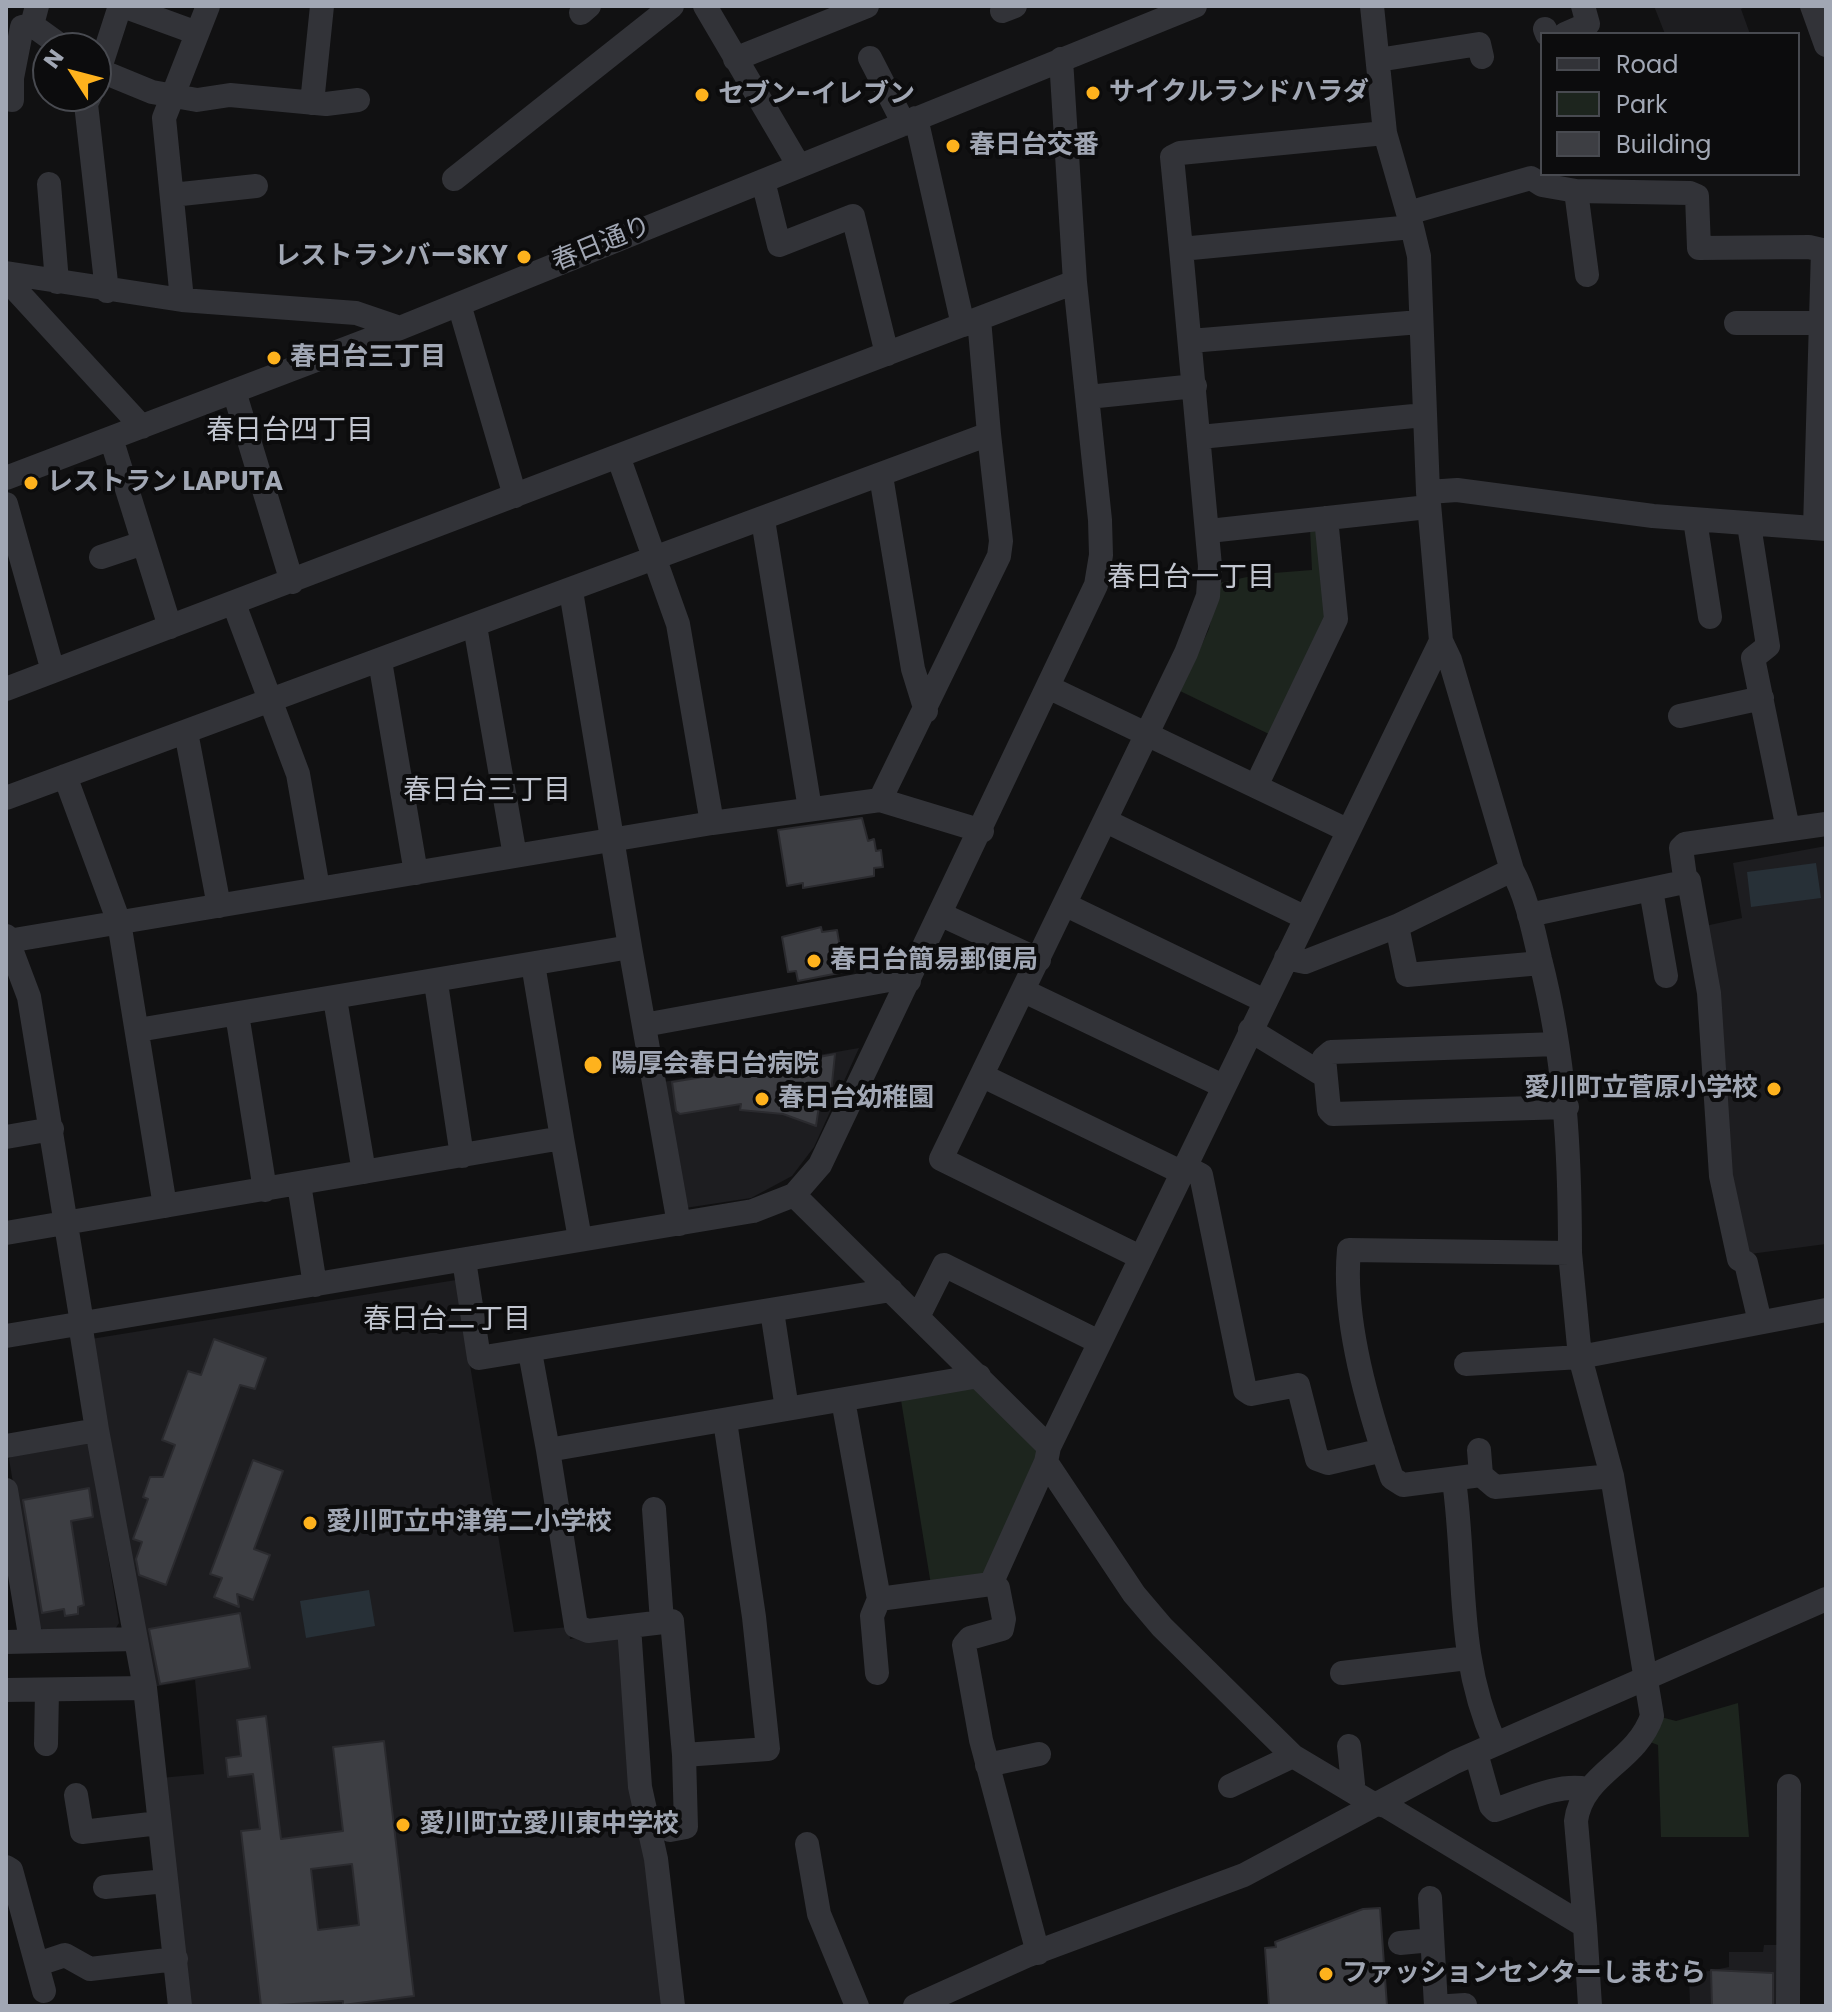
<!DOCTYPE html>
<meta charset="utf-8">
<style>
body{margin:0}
#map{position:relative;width:1832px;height:2012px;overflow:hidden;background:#111112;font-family:Poppins,sans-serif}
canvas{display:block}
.frame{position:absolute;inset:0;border:8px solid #a1a7b4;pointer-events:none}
.legend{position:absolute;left:1540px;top:32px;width:260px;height:144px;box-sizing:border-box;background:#0c0c0d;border:2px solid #484a50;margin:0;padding:10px 14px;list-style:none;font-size:24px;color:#a1a7b4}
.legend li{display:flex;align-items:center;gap:16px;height:40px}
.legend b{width:40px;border:2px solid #484a50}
.north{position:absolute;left:32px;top:32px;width:80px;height:80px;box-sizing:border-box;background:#0c0c0d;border:2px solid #484a50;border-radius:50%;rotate:306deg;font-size:22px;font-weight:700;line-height:32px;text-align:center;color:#a1a7b4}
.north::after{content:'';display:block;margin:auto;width:28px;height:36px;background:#feb21d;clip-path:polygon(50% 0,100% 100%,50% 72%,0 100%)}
</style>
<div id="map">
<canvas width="1832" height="2012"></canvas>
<div class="frame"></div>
<ul class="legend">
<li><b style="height:10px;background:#323338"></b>Road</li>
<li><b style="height:22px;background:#1d251e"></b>Park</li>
<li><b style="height:22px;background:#3d3e43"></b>Building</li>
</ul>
<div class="north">N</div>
</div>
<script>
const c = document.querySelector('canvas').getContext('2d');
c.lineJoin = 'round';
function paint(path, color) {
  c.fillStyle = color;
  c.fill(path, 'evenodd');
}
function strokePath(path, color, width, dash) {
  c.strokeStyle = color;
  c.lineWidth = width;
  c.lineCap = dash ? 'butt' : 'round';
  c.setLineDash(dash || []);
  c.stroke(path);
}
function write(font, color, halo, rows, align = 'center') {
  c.font = font + ' Poppins,"Noto Sans JP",sans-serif';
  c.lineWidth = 8;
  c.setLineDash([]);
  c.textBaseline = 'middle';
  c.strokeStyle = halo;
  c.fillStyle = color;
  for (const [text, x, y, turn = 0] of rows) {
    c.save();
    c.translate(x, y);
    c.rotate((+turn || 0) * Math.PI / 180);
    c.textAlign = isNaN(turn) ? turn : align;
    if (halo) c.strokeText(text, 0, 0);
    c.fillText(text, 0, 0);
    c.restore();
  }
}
const built = new Path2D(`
 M1654,6H1747L1741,9L1750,34H1665Z
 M1826,846V1244L1750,1254L1740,1247L1705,926L1742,918L1733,863Z
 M859,1048L814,1147L792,1176L751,1198L685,1208L663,1082Z
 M456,1280L514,1632L569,1627L570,1639L613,1632L625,1641L666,2006H184L160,1778L204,1774L195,1680L152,1687L91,1339Z
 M83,1441L90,1446L119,1623L114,1631H44L37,1625L9,1459L14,1452Z
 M1764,1945H1782L1786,2006H1690L1689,1975L1729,1967V1952H1763Z`);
const green = new Path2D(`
 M1320,527L1328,619L1271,735L1180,691L1209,629L1219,583L1261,574L1312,570L1310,528Z
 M974,1384L1043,1453L986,1576L931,1585L901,1400Z
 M1738,1703L1749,1837H1661L1658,1745L1650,1742L1657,1716L1676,1721Z`);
const water = new Path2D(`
 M1816,863L1821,898L1751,907L1747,872Z
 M369,1590L375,1626L306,1638L300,1601Z`);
const building = new Path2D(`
 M862,818L868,841L874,839L876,851L881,850L883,867L874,868V876L803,888V883L787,886L778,830Z
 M821,927L822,932L837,930L839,942L848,947L841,951L844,972L798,981L796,971L788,972L782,937Z
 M835,1054L830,1103L819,1106L816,1126L783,1114L740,1110L741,1104L680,1114L676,1111L672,1082L746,1070L770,1072V1066Z
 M214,1339L266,1358L255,1389L240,1385L166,1585L139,1575L136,1559L142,1542L133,1539L148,1499L143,1497L150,1477H163L175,1445L162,1440L188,1371L201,1375Z
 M253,1460L283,1471L254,1549L270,1555L253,1600L237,1594L239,1607L214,1597L222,1578L210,1574Z
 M89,1488L93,1517L71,1521L84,1605L78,1607V1614L65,1616L64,1609L42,1613L23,1500Z
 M240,1613L250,1668L160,1684L149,1629Z
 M266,1716L281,1839L343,1831L333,1747L384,1741L414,1996L343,2005V2001L261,2006L241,1831L260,1829L253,1774L228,1777L226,1758L241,1756L237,1720ZM352,1864L359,1925L318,1930L311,1869Z
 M1380,1908L1387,2006H1269L1265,1948L1276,1947L1275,1942L1363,1909Z
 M1711,1970L1773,1973V2006H1712Z`);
const minor = new Path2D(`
 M37,6L32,25L64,48
 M123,6L197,33
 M705,6L799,166
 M1372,6L1385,133L1412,227
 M1812,6L1826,45
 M1002,11L1015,6
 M581,13L589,6
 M1545,29L1547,34
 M1565,34L1588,24L1583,6
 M870,58L904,124
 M735,59L867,6
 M1378,60L1479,44L1482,57
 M96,69L152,92L197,100L230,95L326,104L358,100
 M96,80L120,6
 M90,96L86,104L107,291
 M12,100V78L22,27L32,25
 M312,103L322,6
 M916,118L963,325
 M454,179L672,6
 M763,181L779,245L853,216L887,354
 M49,184L57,282
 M1576,191L1587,275
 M172,195L256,186
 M1408,213L1531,178L1542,185L1576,191L1690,193L1697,196L1699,248L1809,247L1826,251
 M1181,249L1172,157L1180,153L1385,133
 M6,273L182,300L356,313L400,328
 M6,279L142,427
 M182,300L164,118L208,6
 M459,304L515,496
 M1736,323H1820
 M1190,341L1420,322
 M234,391L292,582
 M1088,397L1195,386
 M1200,437L1424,415
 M111,438L170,627
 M618,456L678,624L712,823
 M881,476L913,669L926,711
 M6,478L400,328L1195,6
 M6,504L53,671
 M763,520L810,809
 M1695,520L1710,617
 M1749,525L1768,646L1753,658L1788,829
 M1815,528L1823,250
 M1209,531L1428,507
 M101,557L143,543
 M234,604L298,774L318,888
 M475,626L515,856
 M1441,641L1450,660L1512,870
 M380,661L416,873
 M1050,688L1347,830
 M6,689L1075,282
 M1680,716L1762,698
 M186,732L219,906
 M65,776L119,922L165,1206
 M1256,786L1336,619L1326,518
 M6,798L989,434L979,319
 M880,800L999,556L1001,541L989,434
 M1106,821L1304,917
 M1689,881L1709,993L1721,1176L1739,1259L1746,1263L1760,1322
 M1651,890L1666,976
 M1066,905L1265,1001
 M942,915L1039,960
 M1529,915L1689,881L1685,877L1681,848L1685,844L1826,824
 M1397,926L1407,975L1541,963
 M6,936L29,997L82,1323
 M8,941L712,823L880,800L982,831
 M630,947L679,1224
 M1286,958L1305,962L1397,926L1512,870C1527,897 1533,929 1540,959C1565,1056 1570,1152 1570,1253
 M533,964L562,1138
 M436,983L462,1156
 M1024,991L1223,1086
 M335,999L364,1172
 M237,1014L265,1190
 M644,1025L889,980L909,981
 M138,1030L630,947L571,591
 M1250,1030L1325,1076
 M1557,1044L1331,1052L1324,1058L1329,1110L1333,1114L1567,1107
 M983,1076L1181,1172
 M6,1137L52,1129
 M1184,1166L1201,1175L1245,1390L1251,1394L1298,1385L1317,1459L1328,1463L1383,1450
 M299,1184L315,1285
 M794,1195L1049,1447L1046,1462L1134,1594L1162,1627L1293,1756L1370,1802L1386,1806L1585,1926L1590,2006
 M6,1233L562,1138L580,1239
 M1140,1257L941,1159L1186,653L1208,596L1210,566L1181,249L1412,227L1419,256L1428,492
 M464,1260L479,1358L891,1290
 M772,1311L787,1409
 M919,1315L944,1265L1099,1342
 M80,1323L97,1430
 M6,1336L753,1211L794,1195L820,1165L1096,585L1101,555L1100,520L1075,282L1061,59
 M530,1352L548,1450
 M1466,1364L1580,1357L1826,1310
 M843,1400L879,1599L991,1584L1046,1462
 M6,1446L97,1430L145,1688L180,2006
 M1049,1447L1441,641L1428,492L1457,490L1653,516L1826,529
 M1479,1450L1481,1475
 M1454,1480C1467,1574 1455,1654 1495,1744
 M6,1490L31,1641
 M654,1509L662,1622
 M991,1584L998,1588L1004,1619L1002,1629L970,1638L964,1645L981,1740L1038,1953
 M629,1626L640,1787L656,1859L673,2006
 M6,1642L135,1639
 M877,1673L872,1616L879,1599
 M1342,1673L1468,1658
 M6,1690L145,1688
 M46,1744L47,1691
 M1349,1746L1353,1784L1350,1790
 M1476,1753L1491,1806L1495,1810C1523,1801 1557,1783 1587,1789
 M684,1755L768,1749L754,1617L725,1421
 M987,1765L1039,1754
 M1230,1786L1293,1756
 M76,1795L82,1832L159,1823
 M670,1830L686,1827L684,1755L672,1621L588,1631L576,1626L548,1450L979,1376
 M807,1844L819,1914L857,2006
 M6,1867L11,1870L44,1991
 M105,1887L166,1881
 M1430,1898L1436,2006
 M1585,1926L1576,1821C1582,1773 1636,1763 1652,1716L1612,1476L1580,1357L1570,1253L1349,1250C1342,1321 1369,1410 1392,1478L1403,1485L1481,1475L1495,1487L1612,1476
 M1400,1943L1432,1940
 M38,1964L65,1955L90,1969L176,1959
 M915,2006L1026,1956L1244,1875L1455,1762L1826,1599
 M1449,2006L1465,2005
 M1788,2006L1789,1786`);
const markers = [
 [1093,93,8,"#feb21d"],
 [702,95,8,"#feb21d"],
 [953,146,8,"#feb21d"],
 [524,257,8,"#feb21d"],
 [274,358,8,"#feb21d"],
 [31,483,8,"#feb21d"],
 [814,961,8,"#feb21d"],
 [593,1065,10,"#feb21d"],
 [1774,1089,8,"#feb21d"],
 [762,1099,8,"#feb21d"],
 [310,1523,8,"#feb21d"],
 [403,1825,8,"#feb21d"],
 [1326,1974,8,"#feb21d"]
];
const poiNames = [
 ["サイクルランドハラダ",1109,93],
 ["セブン-イレブン",718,95],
 ["春日台交番",969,146],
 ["レストランバーSKY",508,257,"right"],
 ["春日台三丁目",290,358],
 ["レストラン LAPUTA",47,483],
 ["春日台簡易郵便局",830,961],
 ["陽厚会春日台病院",611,1065],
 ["愛川町立菅原小学校",1758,1089,"right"],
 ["春日台幼稚園",778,1099],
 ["愛川町立中津第二小学校",326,1523],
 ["愛川町立愛川東中学校",419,1825],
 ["ファッションセンターしまむら",1342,1974]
];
const streetNames = [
 ["春日通り",602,245,-22]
];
const neighbourhoodNames = [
 ["春日台四丁目",290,432],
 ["春日台一丁目",1191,579],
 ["春日台三丁目",487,792],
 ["春日台二丁目",447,1321]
];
paint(built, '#1d1d20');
paint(green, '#1d251e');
paint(water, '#273037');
paint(building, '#3d3e43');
strokePath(building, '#2b2b2f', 2);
strokePath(minor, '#323338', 24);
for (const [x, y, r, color] of markers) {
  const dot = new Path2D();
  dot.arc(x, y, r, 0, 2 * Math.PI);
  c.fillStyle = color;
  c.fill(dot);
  strokePath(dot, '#0c0c0d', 3);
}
write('bold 26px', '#a1a7b4', '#0c0c0d', poiNames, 'left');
write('26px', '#a1a7b4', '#0c0c0d', streetNames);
write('28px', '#c2c6d0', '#0c0c0d', neighbourhoodNames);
</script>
